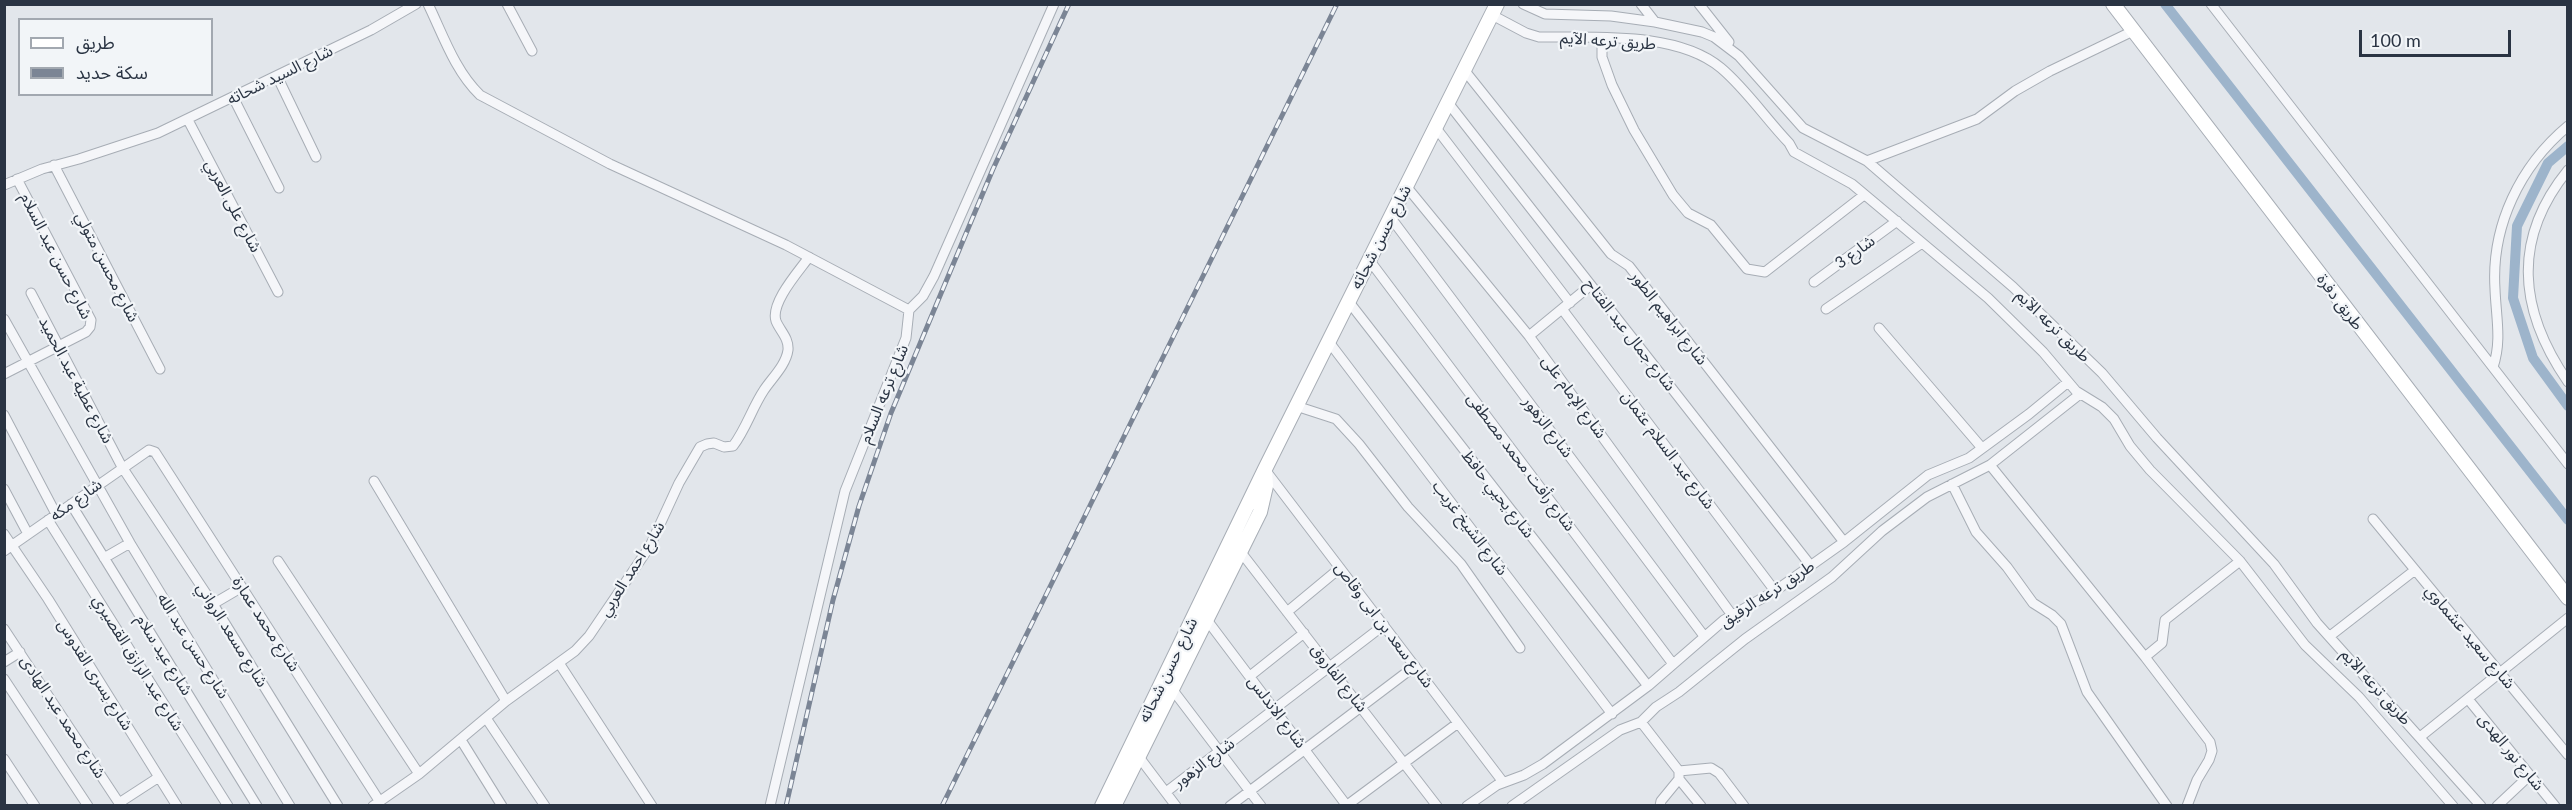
<!DOCTYPE html>
<meta charset="utf-8">
<style>
body{margin:0}
#map{position:relative;width:2572px;height:810px;overflow:hidden;background:#e2e6eb;font-family:Lato,"Noto Sans Arabic",sans-serif}
canvas{display:block}
.frame{position:absolute;inset:0;border:6px solid #2a3443;pointer-events:none}
.legend{position:absolute;left:18px;top:18px;width:195px;height:78px;box-sizing:border-box;background:#f2f5f8;border:2px solid #a2a8b0;margin:0;padding:8px 10px;list-style:none;font-size:18px;color:#2a3443}
.legend li{display:flex;align-items:center;gap:12px;height:30px}
.legend b{width:30px;border:2px solid #a2a8b0}
.scale{position:absolute;left:2359px;top:30px;width:152px;height:27px;box-sizing:border-box;border:3px solid #2a3443;border-top:0;padding-left:8px;font-size:18px;line-height:21px;white-space:nowrap;color:#2a3443;-webkit-text-stroke:4px #f2f5f8;paint-order:stroke}
</style>
<div id="map">
<canvas width="2572" height="810"></canvas>
<div class="frame"></div>
<ul class="legend">
<li><b style="height:8px;background:#fff"></b>طريق</li>
<li><b style="height:8px;background:#7b8595"></b>سكة حديد</li>
</ul>
<div class="scale">100 m</div>
</div>
<script>
const c = document.querySelector('canvas').getContext('2d');
c.lineJoin = 'round';
function strokePath(path, color, width, dash) {
  c.strokeStyle = color;
  c.lineWidth = width;
  c.lineCap = dash ? 'butt' : 'round';
  c.setLineDash(dash || []);
  c.stroke(path);
}
function write(font, color, halo, rows, align = 'center') {
  c.font = font + ' Lato,"Noto Sans Arabic",sans-serif';
  c.lineWidth = 4.5;
  c.setLineDash([]);
  c.textBaseline = 'middle';
  c.strokeStyle = halo;
  c.fillStyle = color;
  for (const [text, x, y, turn = 0] of rows) {
    c.save();
    c.translate(x, y);
    c.rotate((+turn || 0) * Math.PI / 180);
    c.textAlign = isNaN(turn) ? turn : align;
    if (halo) c.strokeText(text, 0, 0);
    c.fillText(text, 0, 0);
    c.restore();
  }
}
const canal = new Path2D(`
 M2165,4L2568,520
 M2568,146L2548,163L2517,226L2513,298L2533,358L2568,406`);
const minor = new Path2D(`
 M428,4C443,35 455,71 480,95L610,164L786,245L909,310
 M507,4L532,51
 M1523,4L1545,14L1611,16L1655,22L1702,32L1714,37L1739,56L1803,128L1867,161L2013,287L2102,373L2157,438L2274,564L2317,623L2481,806
 M1641,4L1655,22
 M1699,4L1729,42
 M2211,4L2568,464
 M1492,15L1526,33L1539,37C1594,38 1677,31 1721,68C1746,89 1766,119 1789,143L1794,152L1852,184L1988,298L2043,352L2076,391L2102,407L2114,419L2130,446L2150,470L2240,561L2305,645L2359,697L2453,806
 M1602,38V57L1612,85L1634,130L1673,195L1688,213L1711,225L1747,269L1765,272L1864,195
 M1465,71L1611,254L1629,266L1844,542
 M277,76L316,157
 M233,97L279,188
 M1449,104L1811,566
 M188,120L278,292
 M1436,128L1570,303
 M1867,161L1977,119L2015,91L2050,71L2133,31
 M54,165L160,369
 M2568,170C2511,240 2519,311 2568,382
 M4,185L42,169L79,159L158,133L371,30L416,4
 M1406,186L1529,336L1732,615
 M1391,218L1704,636
 M1370,261L1673,664
 M1814,282L1897,221
 M31,293L122,467L213,604L338,806
 M1349,302L1648,686
 M1562,309L1775,591
 M1826,309L1922,243
 M4,319L130,543L290,806
 M1879,328L1982,448
 M1529,336L1591,285
 M1329,342L1612,714
 M2493,367C2502,341 2496,317 2495,289C2491,226 2520,166 2568,126
 M4,374L86,332L90,327L91,320L17,179
 M1296,406L1336,419L1359,444L1408,507L1461,564L1520,648
 M4,415L56,514
 M1990,465L2145,657L2210,742L2212,751L2209,760L2197,780L2187,806
 M1266,471L1503,782
 M374,481L506,701
 M1952,484L1976,532L2007,567L2033,603L2052,615L2061,624L2087,692L2167,806
 M4,489L28,534
 M71,504L257,806
 M2373,519L2568,755
 M48,520L228,806
 M4,534L48,599L177,806
 M4,551L149,450L155,452L380,802
 M1240,551L1437,806
 M104,558L130,543
 M278,561L419,774
 M213,604L242,587
 M1287,612L1340,568
 M1207,620L1347,806
 M4,629L121,806
 M2330,636L2415,570
 M2145,657L2162,643L2165,620L2240,561
 M4,662L20,652
 M559,663L652,806
 M1250,676L1304,633
 M4,679L88,806
 M1172,689L1261,806
 M2468,699L2555,806
 M486,718L545,806
 M1641,722L1679,771V779L1661,801L1660,806
 M2420,737L2568,618
 M461,740L502,806
 M1139,757L1176,806
 M4,759L35,806
 M1679,771L1711,768L1719,773L1744,806
 M1679,779L1701,806
 M1166,792L1384,625
 M119,803L159,777
 M373,806L419,774L506,701L575,651L589,636L650,546L679,483L700,447L707,444L714,443L724,447L733,446C746,429 752,408 764,390C772,378 786,365 788,350C789,338 780,331 776,321C770,303 799,271 809,257
 M770,806L845,491L906,338L909,310L923,296L934,276L1054,4
 M1230,806L1415,666
 M1346,806L1458,723
 M1467,806L1497,785L1524,775L1543,764L1648,686L1724,620L1775,591L1844,542L1928,475L1969,458L2029,414L2068,382
 M1512,806L1620,730L1641,722L1656,707L1679,692L1745,639L1832,577L1882,531L1927,497L1990,465L2080,394
 M2497,806L2530,775`);
const secondary = new Path2D(`
 M2113,4L2568,598
 M1102,806L1265,469L1497,4
 M1114,806L1260,512L1266,486L1265,471`);
const rail = new Path2D(`
 M786,806L833,600L859,506L891,413L993,169L1069,4
 M942,806L1337,4`);
const streetNames = [
 ["طريق ترعه الآيم",1608,41,4],
 ["شارع السيد شحاته",280,75,-26],
 ["شارع على العربي",233,206,62],
 ["شارع حسن شحاته",1381,237,-63],
 ["شارع 3",1855,252,-36],
 ["شارع حسن عبد السلام",56,256,63],
 ["شارع محسن متولي",107,267,63],
 ["طريق دفرة",2340,302,53],
 ["شارع ابراهيم الطور",1669,318,52],
 ["طريق ترعه الآيم",2053,326,44],
 ["شارع جمال عبد الفتاح",1630,335,52],
 ["شارع عطية عبد الحميد",76,380,62],
 ["شارع ترعه السلام",884,394,-68],
 ["شارع الإمام على",1574,397,54],
 ["شارع الزهور",1548,427,53],
 ["شارع عبد السلام عثمان",1668,450,53],
 ["شارع رأفت محمد مصطفى",1521,462,53],
 ["شارع يحيي حافظ",1498,494,52],
 ["شارع مكه",76,500,-36],
 ["شارع الشيخ غريب",1470,528,53],
 ["شارع احمد العربي",632,569,-58],
 ["طريق ترعه الرفيق",1767,594,-33],
 ["شارع محمد عمارة",266,624,57],
 ["شارع سعد بن ابى وقاص",1384,625,53],
 ["شارع مسعد الرواني",232,635,58],
 ["شارع سعيد عشماوي",2470,637,50],
 ["شارع حسن عبد الله",193,646,58],
 ["شارع عيد سلام",164,655,58],
 ["شارع عبد الرازق القصيري",138,663,58],
 ["شارع حسن شحاته",1168,670,-64],
 ["شارع يسرى القدوس",95,675,58],
 ["شارع الفاروق",1339,678,52],
 ["طريق ترعه الآيم",2376,687,48],
 ["شارع الاندلس",1277,712,53],
 ["شارع محمد عبد الهادى",63,717,57],
 ["شارع نور الهدى",2511,752,51],
 ["شارع الزهور",1204,763,-37]
];
strokePath(canal, '#9db4cb', 10);
strokePath(minor, '#a7adb5', 11);
strokePath(secondary, '#a7adb5', 16);
strokePath(minor, '#f5f6f9', 9);
strokePath(secondary, '#fff', 14);
strokePath(rail, '#7b8595', 5);
strokePath(rail, '#f2f5f8', 3, [9]);
write('16px', '#2a3443', '#f2f5f8', streetNames);
</script>
